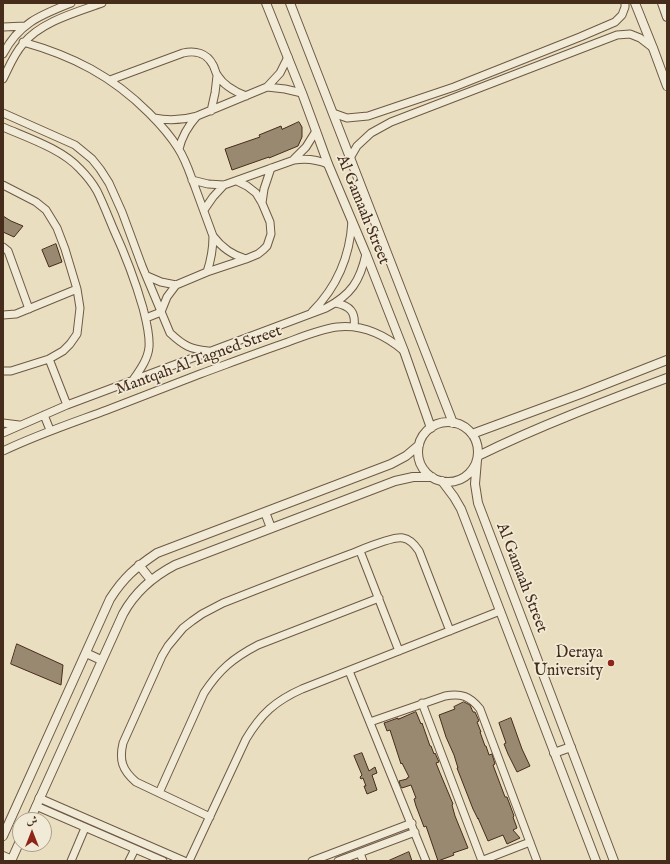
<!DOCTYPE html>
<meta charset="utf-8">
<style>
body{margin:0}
#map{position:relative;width:670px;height:864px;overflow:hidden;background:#e9dfc0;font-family:"IM FELL English",Amiri,serif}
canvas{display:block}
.frame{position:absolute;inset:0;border:4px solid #452c1b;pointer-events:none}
.north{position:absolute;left:12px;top:812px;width:40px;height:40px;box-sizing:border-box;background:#f1ead6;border:1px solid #ac9e8b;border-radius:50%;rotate:0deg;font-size:11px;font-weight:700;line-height:16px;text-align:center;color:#452c1b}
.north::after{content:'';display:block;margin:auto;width:14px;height:18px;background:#8f2418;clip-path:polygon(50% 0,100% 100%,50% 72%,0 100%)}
</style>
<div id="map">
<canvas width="670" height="864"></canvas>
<div class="frame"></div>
<div class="north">ش</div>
</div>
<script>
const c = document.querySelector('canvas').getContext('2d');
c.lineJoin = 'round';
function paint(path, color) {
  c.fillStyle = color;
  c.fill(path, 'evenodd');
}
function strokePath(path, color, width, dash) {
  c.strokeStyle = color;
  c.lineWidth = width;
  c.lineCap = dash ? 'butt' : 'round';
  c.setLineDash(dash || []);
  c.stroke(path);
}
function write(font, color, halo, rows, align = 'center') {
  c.font = font + ' "IM FELL English",serif';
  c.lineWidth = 3.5;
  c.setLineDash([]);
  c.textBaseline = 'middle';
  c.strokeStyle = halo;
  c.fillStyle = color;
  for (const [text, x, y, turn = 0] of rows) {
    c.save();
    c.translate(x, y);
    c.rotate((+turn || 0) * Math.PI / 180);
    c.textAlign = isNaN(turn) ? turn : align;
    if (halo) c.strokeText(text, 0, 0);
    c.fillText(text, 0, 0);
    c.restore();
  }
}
const building = new Path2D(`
 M299,122L302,127V137L298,146L269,158V157L232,170L225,149L260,137L259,135L281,126L282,129Z
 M3,216L11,221L23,226L14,237L3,232Z
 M56,244L62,262L49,267L42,250Z
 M17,644L63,665L61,685L11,664Z
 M464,702L470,705L473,712H475L479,721L477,722L481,732H480L485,746H486L489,755L492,754L495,764L493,765L505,797H507L514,816L513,817L517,828L513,830L520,838L507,844L503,835L488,841L478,818V819L473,809L457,768H458L454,755L446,737L439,715L455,709L454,707Z
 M416,712L421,724L422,723L430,746H431L434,754L435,753L439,762L436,763L440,773L453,804L452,805L455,816L468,848L453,853L454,855L438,861L426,826L424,827L416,806L414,799L416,798L411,785L402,788L400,785L399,781L407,779V778L409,777L402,763L401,764L390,730L387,731L384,723L398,718V719Z
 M511,718L517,735L522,749L530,766L517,772L508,754L504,744L506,743L499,723Z
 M362,753L369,771L375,767L377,773L372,775L377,790L367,794L364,786H366L363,778L361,779L360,777L362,775L354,756Z
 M409,852L412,861H388Z`);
const minor = new Path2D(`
 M3,27L25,26
 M23,42C73,56 112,76 149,113C160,124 170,135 178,148C186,160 190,174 195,187C201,203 207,220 213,236C222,248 232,255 246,259
 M3,54C19,23 41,15 71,3
 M3,79C9,67 14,54 23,44C40,22 77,12 102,3
 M110,80L183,53C195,50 207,53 213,65C215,68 215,73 218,76C224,86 236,92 246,96
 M267,87L285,89L302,93
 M211,111L215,93L217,76
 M3,113L75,145L92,159L100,169L109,183L122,212L142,266L170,333C184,346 190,349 208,351
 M333,113L347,118L368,116L454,87L580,37L615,22L622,15L625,7V3
 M154,118C169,121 183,120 197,116L267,87L280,73L288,57
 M3,127C28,138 62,149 80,169C86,175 93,184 97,191C103,203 108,216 113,228C125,254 135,280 143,308C146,320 150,334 149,347C148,359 140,370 133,380
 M179,149C182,136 188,126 197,116
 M350,158L357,146L371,133L391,122L617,35L630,34L640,38L653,48
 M294,159L306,147L316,131
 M192,180L208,184L224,185L294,160C306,158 316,159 328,164
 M3,185L36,202L46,210L57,228L65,249L77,289L80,308L77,334L70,344L63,351L49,359L11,371H3
 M262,203L264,189L271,168
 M204,210L213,197L224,185
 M3,247L8,251L29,309
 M207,272C211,260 213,249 213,236
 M147,276L161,282L176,285L207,272L246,259L258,254L263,250L267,246L271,234L270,222L262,203L256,193L247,186L237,181
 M336,303C350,306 356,312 354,327
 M312,312C337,287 350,256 352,221
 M3,315L16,314L77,289
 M146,318L161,312L167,297L176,285
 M49,359L67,405
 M44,415L50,430
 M3,423L19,425
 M3,433L67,405L326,308C351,295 360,281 366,254
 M3,451C36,435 72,423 107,410C138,398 169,386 200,374C230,363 259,352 288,342C304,336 321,329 337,327C363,324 385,335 404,351
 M360,551L399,651
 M349,671L426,861
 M422,703L482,861
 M370,722L445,696C461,693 470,696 480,709L537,861
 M159,793L204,693C219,670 233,658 258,645L379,598
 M39,798L184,861
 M36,806L163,861
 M210,817L136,782C122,770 119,760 123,743L162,656L168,646L183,628L192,621L202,614L223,603C266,586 310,569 353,553C363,549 393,536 403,538C410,539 415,545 419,551L450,631
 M360,853L363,861
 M71,861L85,828
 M129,861L135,849
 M189,861L246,739C261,714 275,701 302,689L500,611
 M312,861L412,823
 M338,861L415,832
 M481,861L530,842`);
const tertiary = new Path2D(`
 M266,3L302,93L316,131L328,164L366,254L404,351L431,428
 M290,3L453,423
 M635,3L653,48L667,86
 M662,3L667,17
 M418 452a30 30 0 1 1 60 0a30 30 0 1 1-60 0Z
 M472,434L583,393L667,360
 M478,456C539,426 603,402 667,378
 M477,460L475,484L478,503L614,861
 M442,481L454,497L461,509L596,861
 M265,512L271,528
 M139,565L151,580
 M86,653L101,660
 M554,753L571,747
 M30,820L123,614C135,592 152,577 175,565L395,481L413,477H432
 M3,836L110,599C124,577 135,568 157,553L391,464L406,456L419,445
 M3,856L12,860
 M11,861L20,841`);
const markers = [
 [611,663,4,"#8f2418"]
];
const streetNames = [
 ["Al Gamaah Street",362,210,68],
 ["Mantqah Al Tagned Street",199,361,-20],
 ["Al Gamaah Street",521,578,69]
];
const poiNames = [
 ["Deraya",603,654],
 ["University",603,672]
];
paint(building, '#9a8971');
strokePath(building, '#452c1b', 1);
strokePath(minor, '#6e5944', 9);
strokePath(tertiary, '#6e5944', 10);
strokePath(minor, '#f1ead6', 7);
strokePath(tertiary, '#f1ead6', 8);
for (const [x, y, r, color] of markers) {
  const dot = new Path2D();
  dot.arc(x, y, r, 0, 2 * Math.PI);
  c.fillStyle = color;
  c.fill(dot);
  strokePath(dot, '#f1ead6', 1.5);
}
write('16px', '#452c1b', '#f1ead6', streetNames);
write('16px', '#452c1b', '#f1ead6', poiNames, 'right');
</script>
